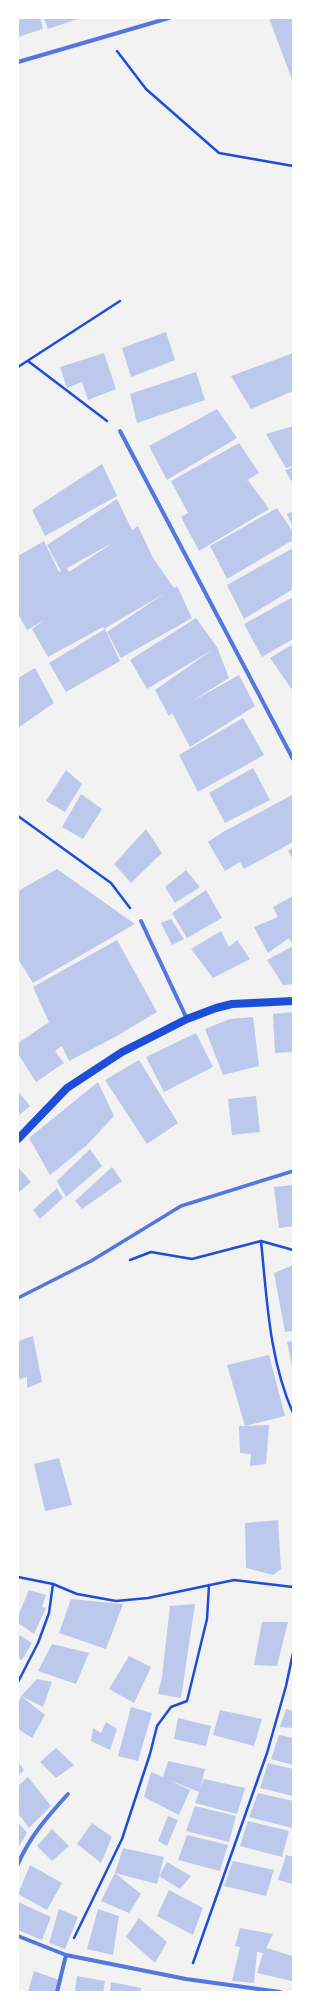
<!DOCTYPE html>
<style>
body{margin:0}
#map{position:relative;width:311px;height:2010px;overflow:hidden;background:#f2f2f2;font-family:"Sofia Sans Condensed",sans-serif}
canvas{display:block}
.frame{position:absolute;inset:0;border:19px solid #fff;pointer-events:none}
</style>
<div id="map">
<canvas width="311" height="2010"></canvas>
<div class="frame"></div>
</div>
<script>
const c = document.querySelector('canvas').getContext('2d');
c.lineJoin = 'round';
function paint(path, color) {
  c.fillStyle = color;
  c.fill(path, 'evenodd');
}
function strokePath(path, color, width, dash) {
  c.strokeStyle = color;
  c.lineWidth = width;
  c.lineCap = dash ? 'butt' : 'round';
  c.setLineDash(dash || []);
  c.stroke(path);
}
const building = new Path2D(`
 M18,18H40L43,29L18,37Z
 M44,18H81L48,29Z
 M269,18H293V82Z
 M166,332L175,360L131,377L122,348Z
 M104,353L116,389L88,400L82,382L67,388L60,367Z
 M293,353V391L251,409L231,376Z
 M196,372L205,400L137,423L130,394Z
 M217,409L237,438L167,480L149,446Z
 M293,426V466L286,468L266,434Z
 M239,443L259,473L241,484L248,480L269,509L199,551L181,517L188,513L171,481Z
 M102,464L117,496L45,536L32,510Z
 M293,467V484L285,470Z
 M117,499L132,530L138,526L153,558L174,588L177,586L192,618L121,658L107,632L165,593L104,629L103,627L48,657L32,629L45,620L27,630L18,614V556L44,541L59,572L61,571L47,545ZM114,542L69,572L67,568Z
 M277,508L293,532V540L227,579L210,546Z
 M293,511V527L287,514Z
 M293,548V589L244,619L227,585Z
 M293,597V639L262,657L244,624Z
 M196,618L217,647L229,678L189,703L239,675L255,706L190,747L172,713L169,716L155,690L212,650L147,689L130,660Z
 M105,629L120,661L66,692L49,663Z
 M293,644V691L270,658Z
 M35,668L54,703L18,728V678Z
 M243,718L264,755L198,792L179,755Z
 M253,768L270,800L225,823L209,793Z
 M66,770L82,784L65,812L46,801Z
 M81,794L102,809L83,839L62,827Z
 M292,795L293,842L244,869L240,862L225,871L208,842L223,832Z
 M146,829L162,853L131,883L114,864Z
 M293,847V860L288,851Z
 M57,869L135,924L33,983L18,959V891Z
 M186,870L200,887L175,903L165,887Z
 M206,890L222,918L187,938L172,913Z
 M293,896V941L291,942L289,938L268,953L254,927L278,917L273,907Z
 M171,919L184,939L172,945L161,923Z
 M221,931L229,947L237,940L250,959L213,978L191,949Z
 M117,940L157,1012L115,1037L69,1061L62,1046L55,1051L64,1063L36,1082L18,1054V1043L49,1022L33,987Z
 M293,946V984L283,985L267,960Z
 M293,1012V1052L275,1053L273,1014Z
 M253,1017L259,1066L223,1075L205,1029L230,1019Z
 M196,1033L213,1067L164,1092L146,1057Z
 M139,1060L178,1123L147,1144L105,1080Z
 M98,1082L114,1116L86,1146L50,1175L29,1138Z
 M18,1091L30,1106L18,1116Z
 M256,1096L260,1132L232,1135L228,1099Z
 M90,1149L102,1166L66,1197L57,1181Z
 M18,1167L31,1182L18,1193Z
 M112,1167L122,1181L82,1209L75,1201Z
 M293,1185V1226L279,1228L274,1187Z
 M57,1188L63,1198L40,1219L33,1210Z
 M293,1265V1331L285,1332L274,1273Z
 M33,1336L42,1382L27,1388V1377L18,1380V1341Z
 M293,1341V1366H292L287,1342Z
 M269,1355L285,1416L245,1426L227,1365Z
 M269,1425L266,1464L250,1466L251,1454L240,1453L239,1426Z
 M59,1458L72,1505L45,1511L34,1464Z
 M278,1520L281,1569L273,1575L246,1568L245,1523Z
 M29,1590L46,1595L42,1607L46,1608L34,1634L18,1623V1616Z
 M71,1599L123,1604L106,1649L59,1633Z
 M195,1604L181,1698L158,1694L162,1677L170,1606Z
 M262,1622H288L277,1666L254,1665Z
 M18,1634L32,1643L22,1660L18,1658Z
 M52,1644L89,1653L76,1684L38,1671Z
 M129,1656L151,1667L134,1703L109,1689Z
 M37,1679L52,1682L43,1707L21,1696L45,1715L32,1738L18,1729V1704L21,1696Z
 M131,1707L152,1713L138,1761L118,1756Z
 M286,1709L293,1711V1728L280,1727Z
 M220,1710L262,1719L254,1746L213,1735Z
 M178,1718L211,1726L206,1746L174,1739Z
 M106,1722L117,1729L110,1750L91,1741L93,1728L101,1733Z
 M279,1735L293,1738V1765L271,1759Z
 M56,1748L74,1765L56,1778L40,1762Z
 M168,1761L205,1769L200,1789L204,1779L245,1788L237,1814L195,1803L199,1792L169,1780L190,1790L179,1815L144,1797L151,1772L163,1777Z
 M18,1762L24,1770L18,1776Z
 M268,1763L293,1769V1796L260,1788Z
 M28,1777L51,1806L29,1828L18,1813V1786Z
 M258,1793L293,1801L292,1828L249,1817Z
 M195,1806L236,1816L229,1842L186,1831Z
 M168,1816L178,1820L167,1846L158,1841Z
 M248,1821L289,1831L282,1857L240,1846Z
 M18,1822L27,1833L18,1848Z
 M92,1823L112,1837L101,1863L77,1844Z
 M52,1829L69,1846L52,1861L37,1846Z
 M187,1835L228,1845L220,1871L178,1860Z
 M123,1848L164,1857L157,1884L115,1873L141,1894L129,1913L101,1901L115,1873Z
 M286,1855L293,1857V1884L278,1880Z
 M233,1861L274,1870L266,1896L224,1886Z
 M167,1862L191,1876L180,1889L159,1876Z
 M30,1865L62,1883L47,1910L18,1894Z
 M169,1890L203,1908L193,1935L157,1916Z
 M18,1902L51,1917L42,1940L18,1930Z
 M59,1909L78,1917L65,1949L49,1943Z
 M98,1909L119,1916L113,1955L87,1949Z
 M139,1918L167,1942L155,1963L126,1937Z
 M240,1928L273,1934L266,1948L293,1956L292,1981L257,1973L263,1953L257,1952L254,1983L232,1981L240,1947L235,1946Z
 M34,1971L59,1980L55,1992H28Z
 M77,1976L105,1981L103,1992H75Z
 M111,1982L141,1988L140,1992H110Z`);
const path = new Path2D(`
 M117,51L146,89L219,153L293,166
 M28,361L107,421
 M18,367L120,301
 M18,816L111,883L130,908
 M261,1241C267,1299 269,1359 293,1413
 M130,1260L151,1252L192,1259L261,1241L293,1250
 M18,1577L53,1584L77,1594L116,1601L148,1598L234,1580L293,1587
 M18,1682L38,1643L49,1613L53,1584
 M74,1938L122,1839L150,1754L157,1726L171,1707L187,1701L207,1619L209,1585
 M193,1963L267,1753L286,1686L293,1653`);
const pedestrian = new Path2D(`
 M18,1298L91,1261L181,1206L293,1171`);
const minor = new Path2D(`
 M18,62L169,18
 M120,431L293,759
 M141,921L187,1019
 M18,1864C30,1836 48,1816 68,1794
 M18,1936L66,1955L186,1979L280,1992
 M57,1992L66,1955`);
const secondary = new Path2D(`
 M18,1139L67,1088L122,1052L187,1019L216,1008L232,1004L293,1001`);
paint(building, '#bdc9ec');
strokePath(path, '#1d4ed8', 2.5);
strokePath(pedestrian, '#5277de', 3.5);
strokePath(minor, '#5277de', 4);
strokePath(secondary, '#1d4ed8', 8);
</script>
